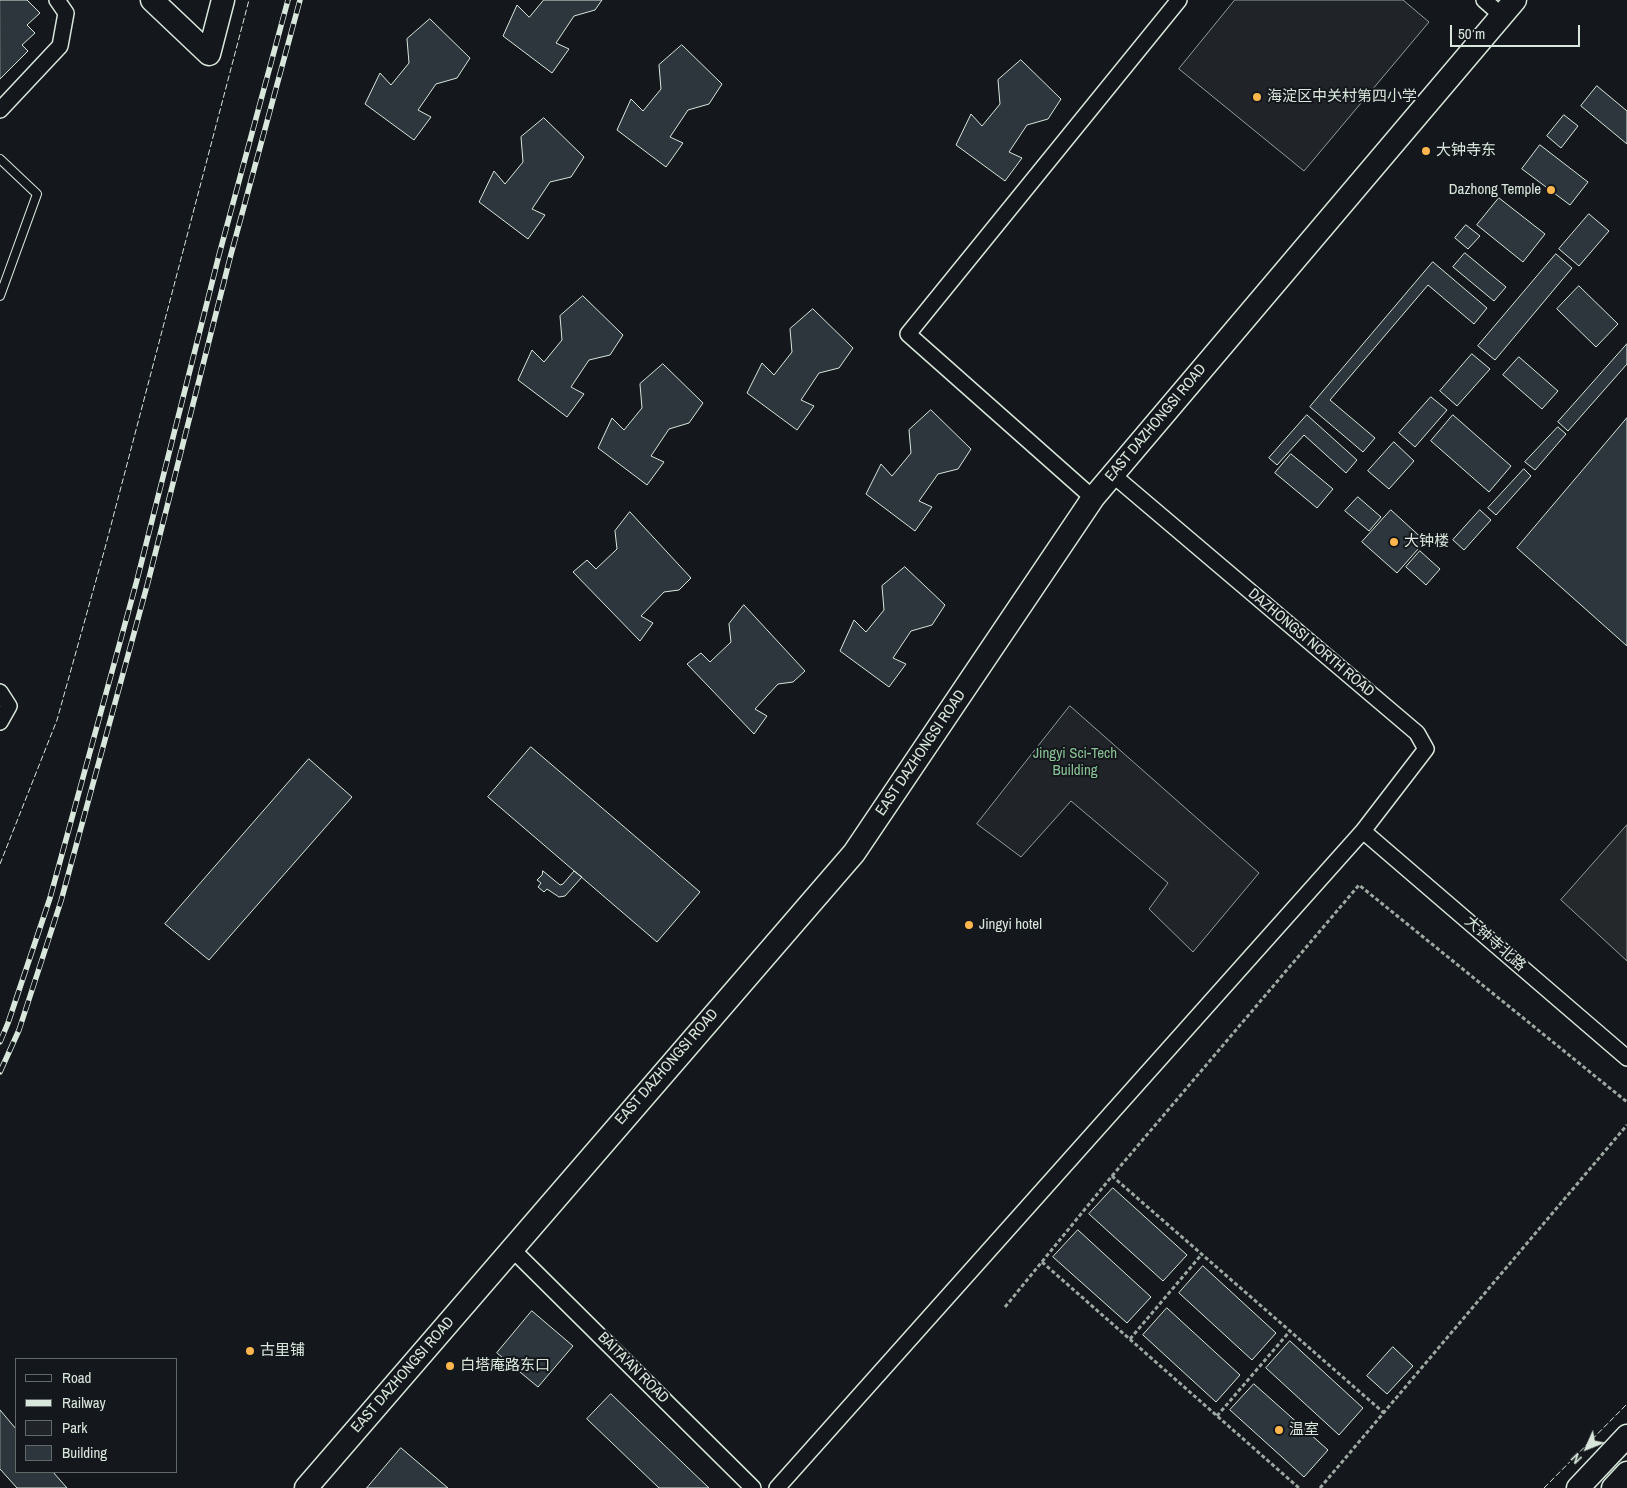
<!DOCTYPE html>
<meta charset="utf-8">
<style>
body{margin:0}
#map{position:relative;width:1627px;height:1488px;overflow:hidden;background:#14181c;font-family:"Archivo Narrow",sans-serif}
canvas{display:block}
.legend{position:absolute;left:15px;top:1358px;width:162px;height:115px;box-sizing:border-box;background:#14181c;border:1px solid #626a69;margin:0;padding:6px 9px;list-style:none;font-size:15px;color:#d8e6dc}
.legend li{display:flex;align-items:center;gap:10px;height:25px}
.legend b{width:25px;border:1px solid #626a69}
.north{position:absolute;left:1562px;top:1423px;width:50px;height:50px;-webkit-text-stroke:4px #14181c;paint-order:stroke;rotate:226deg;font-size:14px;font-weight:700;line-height:20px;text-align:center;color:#d8e6dc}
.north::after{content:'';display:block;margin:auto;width:18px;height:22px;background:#d8e6dc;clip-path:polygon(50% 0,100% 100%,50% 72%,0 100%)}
.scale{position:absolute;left:1450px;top:25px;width:130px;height:22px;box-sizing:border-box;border:2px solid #d8e6dc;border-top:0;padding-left:6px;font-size:15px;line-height:18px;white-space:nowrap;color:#d8e6dc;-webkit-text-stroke:4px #14181c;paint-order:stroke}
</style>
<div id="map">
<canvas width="1627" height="1488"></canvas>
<ul class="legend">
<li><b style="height:6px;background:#14181c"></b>Road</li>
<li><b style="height:6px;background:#d8e6dc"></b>Railway</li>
<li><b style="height:14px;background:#202428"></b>Park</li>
<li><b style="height:14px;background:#2c363c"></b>Building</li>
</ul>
<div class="north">N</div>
<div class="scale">50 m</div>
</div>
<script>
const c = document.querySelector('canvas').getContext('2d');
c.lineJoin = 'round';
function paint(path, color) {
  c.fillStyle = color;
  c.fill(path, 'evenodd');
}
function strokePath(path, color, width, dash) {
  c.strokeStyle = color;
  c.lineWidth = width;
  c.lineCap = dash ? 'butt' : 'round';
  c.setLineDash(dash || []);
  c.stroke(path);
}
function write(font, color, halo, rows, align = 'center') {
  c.font = font + ' "Archivo Narrow","Noto Sans SC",sans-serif';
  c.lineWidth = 4;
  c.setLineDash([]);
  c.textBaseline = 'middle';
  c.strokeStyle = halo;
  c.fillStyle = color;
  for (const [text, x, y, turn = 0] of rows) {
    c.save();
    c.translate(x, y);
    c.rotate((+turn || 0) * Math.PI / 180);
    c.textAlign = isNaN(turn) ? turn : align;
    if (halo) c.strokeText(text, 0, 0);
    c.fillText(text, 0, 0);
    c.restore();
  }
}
const green = new Path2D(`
 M1235,0H1403L1429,22L1304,171L1179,69Z
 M1070,706L1259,873L1193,952L1149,909L1168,883L1071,801L1021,857L977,824Z`);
const parking = new Path2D(`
 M1627,825V961L1561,900Z`);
const building = new Path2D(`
 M0,0H27L40,13L27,25L35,33L22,45L28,51L0,79Z
 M544,0H602L595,10L574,16L556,43L569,49L552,73L503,36L517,5L529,17Z
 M430,19L470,58L457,78L436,84L418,110L431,117L414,140L365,104L380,73L391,85L409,63L407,39Z
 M682,45L722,84L709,104L688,110L670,137L683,143L666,167L617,130L631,99L643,111L661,89L659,65Z
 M1021,60L1061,99L1048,119L1027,125L1009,152L1022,158L1005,181L956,145L971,114L982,126L1000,104L998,80Z
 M1597,86L1627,111V144L1581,106Z
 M1564,115L1578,126L1561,148L1547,136Z
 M544,118L584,157L571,177L550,182L532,209L545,215L528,239L479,202L494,171L505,184L523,162L521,137Z
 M1540,145L1588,182L1570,205L1522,169Z
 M1499,198L1545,234L1523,262L1477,225Z
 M1589,214L1609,231L1579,266L1559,249Z
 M1466,225L1480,236L1468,249L1455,238Z
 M1465,253L1506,287L1494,301L1453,267Z
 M1556,254L1572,268L1495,360L1478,346Z
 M1433,262L1487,308L1474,324L1428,285L1330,400L1375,438L1363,452L1310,407Z
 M1579,286L1618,324L1596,347L1557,309Z
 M583,296L623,335L610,355L589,360L571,387L584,394L567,417L518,380L532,350L544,362L562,340L560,316Z
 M813,309L853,348L839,368L819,373L801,400L814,406L797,430L747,393L762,363L774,375L792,352L790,329Z
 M1627,344V364L1568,431L1558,422Z
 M1472,354L1490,369L1457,406L1440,391Z
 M1519,357L1558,391L1542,409L1503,375Z
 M663,364L703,403L689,423L669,429L651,456L664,462L647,485L598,448L612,418L624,430L642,408L640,384Z
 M1431,397L1447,410L1415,447L1399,433Z
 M931,410L971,449L958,469L938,474L919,501L932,507L915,531L866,494L881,464L892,476L911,453L909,430Z
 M1307,415L1357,460L1346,473L1304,435L1277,465L1269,458Z
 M1453,415L1511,466L1489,492L1431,441Z
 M1627,418V646L1517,548Z
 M1558,427L1566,434L1535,470L1525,462Z
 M1394,442L1414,461L1389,489L1368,471Z
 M1291,454L1333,489L1317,508L1275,473Z
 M1524,469L1531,476L1496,515L1488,508Z
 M1358,497L1381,517L1369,531L1345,511Z
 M1391,510L1425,541L1397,573L1362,542Z
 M1480,510L1491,520L1464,550L1453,540Z
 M630,512L691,578L679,590L664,592L641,616L653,623L640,641L573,572L587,560L596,569L617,549L615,531Z
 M1420,551L1440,569L1426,585L1406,567Z
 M905,567L945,605L932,625L911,631L893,658L906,664L889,687L840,651L854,620L866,632L884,610L882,586Z
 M744,605L805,671L793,682L778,684L755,709L767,716L754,734L687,664L701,653L710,662L731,642L729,624Z
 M531,747L700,892L657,942L488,797Z
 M309,759L352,797L209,960L165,924Z
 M543,871L560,885L563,884L574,871L582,877L565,896L559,897L547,889L544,892L538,887L541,883L537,880L542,875Z
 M1113,1188L1187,1255L1163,1281L1089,1214Z
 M1078,1230L1151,1297L1127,1323L1053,1257Z
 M1203,1266L1276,1333L1252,1360L1179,1293Z
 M1167,1308L1240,1375L1216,1402L1143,1335Z
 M532,1311L573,1346L538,1387L497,1353Z
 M1290,1341L1363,1408L1339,1435L1266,1368Z
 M1393,1347L1413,1366L1387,1394L1367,1376Z
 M1254,1384L1328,1450L1304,1477L1230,1410Z
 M611,1394L709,1488H659L587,1419Z
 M0,1410L16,1429V1472H53L67,1488H17L0,1469Z
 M401,1448L448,1488H367Z`);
const path = new Path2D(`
 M1112,1176L1359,885L1627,1102
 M1042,1262L1299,1488
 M1005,1307L1112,1176L1384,1413
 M1130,1339L1202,1254
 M1217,1416L1290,1331
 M1320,1488L1627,1125`);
const lane = new Path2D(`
 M0,159L37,194L0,296`);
const street = new Path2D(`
 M1484,0L1501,15
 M0,110L60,46L66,13L57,0
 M1093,498L908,334L1179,0
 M0,692L9,706L0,722
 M1363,831L1627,1058
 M512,1249L753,1488
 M777,1488L1363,831L1426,749L1417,733L1113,475`);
const secondary = new Path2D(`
 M152,0L209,54L223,0
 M306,1488L854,853L1093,498L1515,0
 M1578,1488L1627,1436
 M1613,1488L1627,1473`);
const rail = new Path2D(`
 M0,1042L8,1023L50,898L137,580L219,255L288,0
 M0,1072L19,1030L61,901L148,582L230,258L300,0`);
const fence = new Path2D(`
 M0,864L57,720L105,548L249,0
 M1544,1488L1627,1404`);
const markers = [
 [1257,97,5,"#ffb74d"],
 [1426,151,5,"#ffb74d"],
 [1551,190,5,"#ffb74d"],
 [1394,542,5,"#ffb74d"],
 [969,925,5,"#ffb74d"],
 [250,1351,5,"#ffb74d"],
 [450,1366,5,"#ffb74d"],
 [1279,1430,5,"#ffb74d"]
];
const poiNames = [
 ["海淀区中关村第四小学",1267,97],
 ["大钟寺东",1436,151],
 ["Dazhong Temple",1541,190,"right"],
 ["大钟楼",1404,542],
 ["Jingyi hotel",979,925],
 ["古里铺",260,1351],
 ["白塔庵路东口",460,1366],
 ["温室",1289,1430]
];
const streetNames = [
 ["EAST DAZHONGSI ROAD",1156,423,-50],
 ["DAZHONGSI NORTH ROAD",1311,643,40],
 ["EAST DAZHONGSI ROAD",921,753,-56],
 ["大钟寺北路",1495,944,41],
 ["EAST DAZHONGSI ROAD",667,1067,-49],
 ["BAITA'AN ROAD",633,1368,45],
 ["EAST DAZHONGSI ROAD",403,1375,-49]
];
const parkNames = [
 ["Jingyi Sci-Tech",1075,754],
 ["Building",1075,771]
];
paint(green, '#202428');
strokePath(green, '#939e99', 1);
paint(parking, '#24282b');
strokePath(parking, '#939e99', 1);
paint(building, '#2c363c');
strokePath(building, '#d8e6dc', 1);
strokePath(lane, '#d8e6dc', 10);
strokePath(street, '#d8e6dc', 18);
strokePath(secondary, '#d8e6dc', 25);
strokePath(path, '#9da8a2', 3, [4, 2.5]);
strokePath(lane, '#14181c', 8);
strokePath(street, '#14181c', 15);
strokePath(secondary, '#14181c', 22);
strokePath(rail, '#d8e6dc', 5.5);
strokePath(rail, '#14181c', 4, [11]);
strokePath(fence, '#d8e6dc', 1, [6, 2.5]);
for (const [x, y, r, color] of markers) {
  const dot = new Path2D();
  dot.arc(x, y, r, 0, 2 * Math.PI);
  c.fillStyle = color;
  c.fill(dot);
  strokePath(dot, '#14181c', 2);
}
write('15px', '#d8e6dc', '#14181c', poiNames, 'left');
write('15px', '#d8e6dc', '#14181c', streetNames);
write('15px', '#8ac095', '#14181c', parkNames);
</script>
